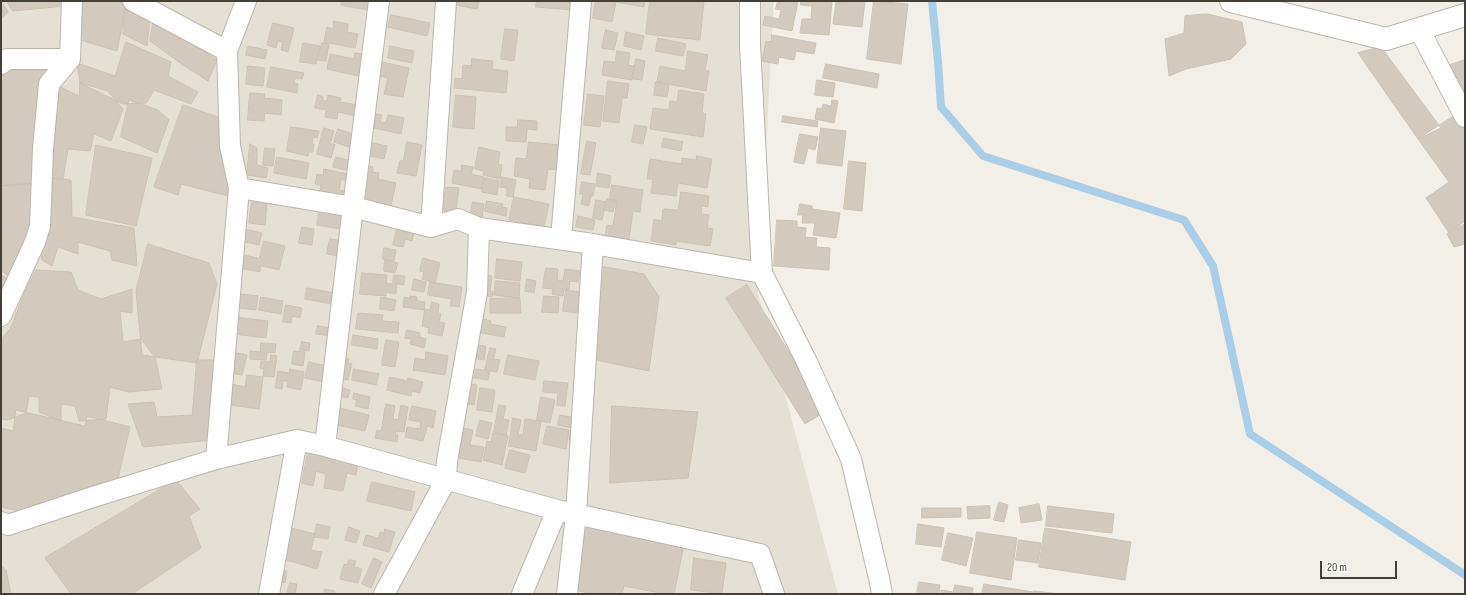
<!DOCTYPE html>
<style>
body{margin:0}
#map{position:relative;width:1466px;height:595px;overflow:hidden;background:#f2efe8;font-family:"Sofia Sans Condensed",sans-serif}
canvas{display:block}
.frame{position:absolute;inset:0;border:2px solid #443f37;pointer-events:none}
.scale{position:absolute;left:1320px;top:561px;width:77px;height:18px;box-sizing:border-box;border:2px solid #443f37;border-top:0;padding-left:5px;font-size:12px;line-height:14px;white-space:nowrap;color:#443f37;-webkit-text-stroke:3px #fff;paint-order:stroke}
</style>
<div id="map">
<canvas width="1466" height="595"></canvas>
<div class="frame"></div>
<div class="scale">20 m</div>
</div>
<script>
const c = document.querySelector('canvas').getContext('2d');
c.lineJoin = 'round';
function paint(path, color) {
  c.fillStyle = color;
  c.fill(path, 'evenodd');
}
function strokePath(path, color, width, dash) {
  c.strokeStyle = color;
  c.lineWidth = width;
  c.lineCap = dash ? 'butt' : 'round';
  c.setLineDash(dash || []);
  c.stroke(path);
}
const residential = new Path2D(`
 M1,1H774L758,293L838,594H1Z`);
const stream = new Path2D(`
 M932,1L938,62L941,107L983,156L1184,220L1213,266L1250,434L1465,575`);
const building = new Path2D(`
 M1,1L8,12L1,19Z
 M7,1H66V6L13,11Z
 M79,1H120L126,6L117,51L77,39Z
 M342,1H375L373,11L341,5Z
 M451,1H479L477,9L450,4Z
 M537,1H573V10L536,7Z
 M596,1H645L644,7L616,2L612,22L593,18Z
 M650,1H704L700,40L646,34Z
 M778,1H798L792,31L763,25L765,16L779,19L781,10L776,9Z
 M801,1H832L829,35L800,33L802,19H811L812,6L801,5Z
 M844,1H865L862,27L833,24L836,2L844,3Z
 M874,1L908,4L901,64L867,59Z
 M125,10L150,19L147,46L123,34Z
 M1207,14L1242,22L1246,44L1231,59L1186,69L1169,76L1165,39L1184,33L1185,16Z
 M391,15L430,23L427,36L388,27Z
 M154,18L217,60L208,81L183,65L150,41Z
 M334,21L348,24L347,32L358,34L355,48L324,42L327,27L333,29Z
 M273,23L294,28L288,52L281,50L283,42L278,41L276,48L267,45Z
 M505,29L518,30L514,61L501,59Z
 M606,30L618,33L614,50L602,48Z
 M626,32L644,36L641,50L624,46Z
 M772,35L816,43L814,54L796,51L794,60L779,57L778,64L762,61L766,41L771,42Z
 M658,38L686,44L683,56L656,51Z
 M126,42L171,62L168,76L198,92L191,104L154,90L146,103L123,104L80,83L77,63L115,76Z
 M303,43L320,46L316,64L300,62Z
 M322,43L329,44L326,61L318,60Z
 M248,46L267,50L265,59L246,55Z
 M390,46L414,51L412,63L388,58Z
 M1381,47L1441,128L1418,139L1358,53Z
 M617,51L630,53L628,65L634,66L632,80L602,75L604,61L615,62Z
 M688,51L708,55L705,70L709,71L706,91L657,82L660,66L685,71Z
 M355,53L363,54L358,76L327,69L330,54L354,59Z
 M472,59L493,61L492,69L508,71L506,93L454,88L455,78L462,79L463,65L471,66Z
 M636,59L645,61L642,80L633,79Z
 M1465,60V94H1463L1450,65Z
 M382,62L409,68L403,97L384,94L388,78L379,76Z
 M826,64L879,74L877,88L823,78Z
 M248,66L265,68L263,86L246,84Z
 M45,67L38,183L1,186V72L6,68Z
 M271,67L304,73L302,79L295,78L294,83L298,84L297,93L267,87Z
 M817,80L835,83L833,97L815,95Z
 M608,81L629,84L627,98H622L619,123L603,121Z
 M656,82L669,85L667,97L654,95Z
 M80,83L108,91L123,109L111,141L94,134L90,151L68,149L63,179L43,177L56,85L79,96Z
 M679,90L704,94L702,113L706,114L703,137L650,129L653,108L669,110L670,101L677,102Z
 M250,93L265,94L264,98L282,100L281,115L265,113L264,121L248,120Z
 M588,94L604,96L600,127L584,125Z
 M318,95L323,97V101H327L328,95L341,98L340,102L358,105L356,116L338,112L337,119L325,117L326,110L315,108Z
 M456,95L476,97L474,129L453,127Z
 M129,100L158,110L169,120L157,153L121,137Z
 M832,100L838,101L834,123L815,119L817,108L822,109L823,104L831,106Z
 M183,105L218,117L228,196L181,184L178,195L154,187Z
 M377,114L382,115L380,122L386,123L388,115L404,118L401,134L374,128Z
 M783,116L818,121L817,127L782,122Z
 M1454,116L1465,129V221L1449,233L1426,198L1449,182L1418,139Z
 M518,120L537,121V130L527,129L526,142L506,141V127H517Z
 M635,125L647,127L643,144L632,142Z
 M291,127L319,131L317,138L313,137L312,144H314L313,152H309L308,156L287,151Z
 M324,128L334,131L330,144H335L331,158L317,154Z
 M821,128L846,131L842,166L817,163Z
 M338,129L353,134L349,147L334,142Z
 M800,134L818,137L815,150L808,148L804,164L794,162Z
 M664,138L683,142L681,151L662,147Z
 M364,141L387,146L384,159L361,154Z
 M587,141L596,143L590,175L581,174Z
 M407,142L422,145L416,176L397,173L400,161H403Z
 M529,142L560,145L556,170L548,169L545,190L529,188L530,179L514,176L516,158L526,159Z
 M250,144L257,148V165L268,168L266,178L247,175Z
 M96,145L152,158L136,226L86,215Z
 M479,147L500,152L498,164L502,165L500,179L483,175L484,171L475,169Z
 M265,148L275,149L273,166L263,165Z
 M697,156L712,159L707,188L678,183L676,196L651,193L653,179H647L650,159L682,164V158L696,160Z
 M277,157L309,163L306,179L274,173Z
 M336,157L352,161L349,171L333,167Z
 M849,161L866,163L862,211L844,209Z
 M366,165L373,167L372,172L379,173L378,179L396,183L390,210L358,203Z
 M462,165L473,167L471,174L484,177L482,189L452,183L454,170L461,171Z
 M324,169L348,174L346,181L341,179L339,190L345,191L343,200L319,195L321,185L315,184L317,174L323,175Z
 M598,173L611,176L609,188L596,186Z
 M43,177L71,180L72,217L134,228L137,266L112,260L110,251L78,242V254L58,247L52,266L42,260Z
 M502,177L516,180L513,197L506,196L507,188L500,187Z
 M485,178L499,181L497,195L482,192Z
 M582,182L595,184L593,196H591L589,206L581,204L583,194H580Z
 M41,183L40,214L13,278L1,271V186Z
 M612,185L643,190L640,212L633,211L629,239L605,236L607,225L613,226L617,200L610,199Z
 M446,187L459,188L456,212L443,210Z
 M681,192L709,196L708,207L702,206L701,214L709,215L707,228L713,229L710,246L676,241V245L651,241L654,219L662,221L663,209L678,210Z
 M514,197L549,204L544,227L509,220Z
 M607,199L616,201L613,212L604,210Z
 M596,200L606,202L602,220L593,218Z
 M487,201L503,204L502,207L507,208L506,216L485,211Z
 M252,202L267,204L265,225L249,223Z
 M473,202L484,204L482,217L470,216Z
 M321,204L350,212L346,230L317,225Z
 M800,204L812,206V209L840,213L836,238L813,235L815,223H802L803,215H798Z
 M578,216L595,220L593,230L576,227Z
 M777,220L797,221V227L806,228L805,237L817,238L816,247L830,248L829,270L774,266Z
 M1465,224V244L1454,247L1447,234Z
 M302,227L314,229L312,245L299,243Z
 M244,229L262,233L259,245L241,241Z
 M397,229L414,232L412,241L405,239L403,247L393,245Z
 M330,239L344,241L342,257L327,254Z
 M264,241L285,246L279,270L258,265Z
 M148,244L209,263L217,284L197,363L142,355L136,291Z
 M384,248L396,250L394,261L383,259Z
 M244,255L258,258L256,266L261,267L260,272L241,268Z
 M423,258L440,263L435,283L422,279L424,272L420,271Z
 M497,259L522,262L520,281L495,278Z
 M385,260L398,263L395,273L384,271Z
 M600,266L644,274L659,297L649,371L596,360Z
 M546,268L558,269L557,280L563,281L565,269L580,271L578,282L570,281L569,290L564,289L563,296L552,294L553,289L543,288Z
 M36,270L71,272L78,290L101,299L132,289V313L120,311L123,342L141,339L155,357L162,389L128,392L110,387L106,419L79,421L75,406L61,404V421L39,412V397L29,396L26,413L8,420L1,419V340L11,327L24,294Z
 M362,273L387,275L386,283L397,285L396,294L386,292V296L360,294Z
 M482,274L492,276L490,291L493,292L492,297L478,294Z
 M1,275L11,280L1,299Z
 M394,275L405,276L404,285L393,283Z
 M414,279L426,282L424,292L412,290Z
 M527,279L536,281L534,293L525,291Z
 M496,281L520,283L519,298L494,295Z
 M430,282L462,287L459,307L450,306L452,299L428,295Z
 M747,285L826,411L805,424L726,298Z
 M307,288L339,294L337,305L305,299Z
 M566,290L580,292L577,313L563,311Z
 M242,294L258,296L256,310L240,308Z
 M410,296L417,297V301L425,302L424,310L403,307L404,297L410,298Z
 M544,296L559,297L558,313L542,312Z
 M261,297L283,301L281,314L259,310Z
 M381,297L396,300L394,311L380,309Z
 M520,298L521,313H490V299Z
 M432,302L439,304L438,313L441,314L439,322L445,323L442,336L428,333L429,328L422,326L425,309L430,310Z
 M286,305L302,308L300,318L292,316L291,323L283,322Z
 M358,313L383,315L382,321L399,322L398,333L356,329Z
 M235,317L268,321L266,338L233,334Z
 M478,318L491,321L490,324L506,327L504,337L476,332Z
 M318,326L332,328L330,336L316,334Z
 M407,330L420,333L419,337L426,339L424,348L410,344L411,339L405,338Z
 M353,335L378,339L377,349L352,345Z
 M386,340L399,342L395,367L382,365Z
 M302,342L310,343L309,351L300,350Z
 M261,343L276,344L275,353L267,352L266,360L250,359V351L260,352Z
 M470,344L486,346L484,360L468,357Z
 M490,348L496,349L493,359L500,360L497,372L485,370Z
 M294,351L305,352L303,366L292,364Z
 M426,352L448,356L445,375L413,370L415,358L425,360Z
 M237,353L247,355L242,375L229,373L231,361L235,362Z
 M271,355L277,356L274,377L263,376L264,369L260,368L261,361L270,362Z
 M508,355L539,361L535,380L504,374Z
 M339,357L349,359L348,363L352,364L348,380L335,378Z
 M197,360H222V439L143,447L128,404L154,402L157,417L192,415Z
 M309,362L327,366L323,382L305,378Z
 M290,369L304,372L301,390L287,387L288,381H283L282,389L275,388L278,371L289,373Z
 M354,369L379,374L376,385L352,380Z
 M476,369L490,371L488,380L474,378Z
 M247,375L263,377L259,409L229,405L231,384L245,387Z
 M390,377L407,381L408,378L423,382L420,393L412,391L411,396L387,390Z
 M544,381L568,383L565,406L557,405L558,393L543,392Z
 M464,383L477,385L474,405L461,403Z
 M335,386L350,390L348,398L334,395Z
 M480,388L495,390L492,412L477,410Z
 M354,393L370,397L368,409L355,406L357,400L353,399Z
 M541,397L555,400L550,423L537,420Z
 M386,404L395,406L393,419L398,420L401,405L408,407L404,432L396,431L395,435H398L397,442L375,438L377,430L381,431Z
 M499,405L506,406L503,419L509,420L506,435L494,432Z
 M412,406L436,411L433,428L427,426L423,441L405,437L407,427L420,429L421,422L409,420Z
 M612,406L698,412L688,478L610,483Z
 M336,407L369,415L365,431L332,424Z
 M16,410L85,426L87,416L130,427L117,483L20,511L1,507V428L13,431Z
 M560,415L580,419L576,441L569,440L571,428L558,425Z
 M513,418L521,420L518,435H523L525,419L541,421L536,451L509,446Z
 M480,420L492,423L488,439L476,436Z
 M547,426L569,430L566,449L543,444Z
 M464,428L473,430L470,445L484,447L481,462L453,457L455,443L461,444Z
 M493,433L508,436L502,465L483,460L487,441L491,442Z
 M309,447L359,458L356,475L347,473L343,491L324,488L326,474L316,471L313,486L302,483Z
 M510,450L530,455L525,473L505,468Z
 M176,480L200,509L189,516L201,548L132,594H71L45,558Z
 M372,482L415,492L411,511L367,501Z
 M999,502L1008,505L1004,522L994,520Z
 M1039,504L1042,520L1021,523L1019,508Z
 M990,506V518L968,519L967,507Z
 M1048,506L1114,514L1112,533L1046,526Z
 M922,508H961V517L922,518Z
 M317,524L330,527L328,539L314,537Z
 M583,524L686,535L674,594H665L624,586L622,594H595L579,591Z
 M918,524L944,528L941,547L916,544Z
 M349,527L360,531L356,543L345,540Z
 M291,528L315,534L311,550L322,552L317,569L283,559Z
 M1045,528L1131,542L1125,580L1039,567Z
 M385,529L395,532L389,552L363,545L366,535L378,538L380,532L384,533Z
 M977,532L1017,538L1011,580L970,573Z
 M948,533L973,538L966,566L942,560Z
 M1019,540L1041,543L1038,563L1016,560Z
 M374,558L382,562L371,588L362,584Z
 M694,558L726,563L722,594L691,590Z
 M349,560L356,561L354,567L362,569L358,583L340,579L344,564L347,565Z
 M1,565L6,570L11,594H1Z
 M267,567L287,571L285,583L265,579Z
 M919,582L940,585L939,594H917Z
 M290,583L297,584L295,594H287Z
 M984,584L1033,592V594H982Z
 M955,585L973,588L972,594H941V590L953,592Z
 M325,589L335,591L334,594H324Z
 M1034,591L1060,594H1033Z`);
const minor = new Path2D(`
 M133,1L227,51
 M750,1V45L762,273L807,362L851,459L879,578L882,594
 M1419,29L1465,117
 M1,64L7,59H70
 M239,188L353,207L431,227L458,219L479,228L593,244L762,273
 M431,227L446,1
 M561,239L581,1
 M1,316L35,242L40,226L43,149L49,84L70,59L72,1
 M325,446L353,207L379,1
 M216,459L239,188L230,146L227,51L246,1
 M1,522L8,525L93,497L216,459L297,440L325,446L557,510L760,554L774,594
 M269,594L297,440
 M384,594L446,480L447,461L477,292L479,228
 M522,594L557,510
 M567,594L576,514L593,244`);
const tertiary = new Path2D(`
 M1231,1L1386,39L1465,15`);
paint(residential, '#e5e0d6');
strokePath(stream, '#abcee7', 8);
paint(building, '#d2cabe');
strokePath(building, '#ccc2b2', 1);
strokePath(minor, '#bcb6ab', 22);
strokePath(tertiary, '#bcb6ab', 24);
strokePath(minor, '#fff', 20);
strokePath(tertiary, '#fff', 22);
</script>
